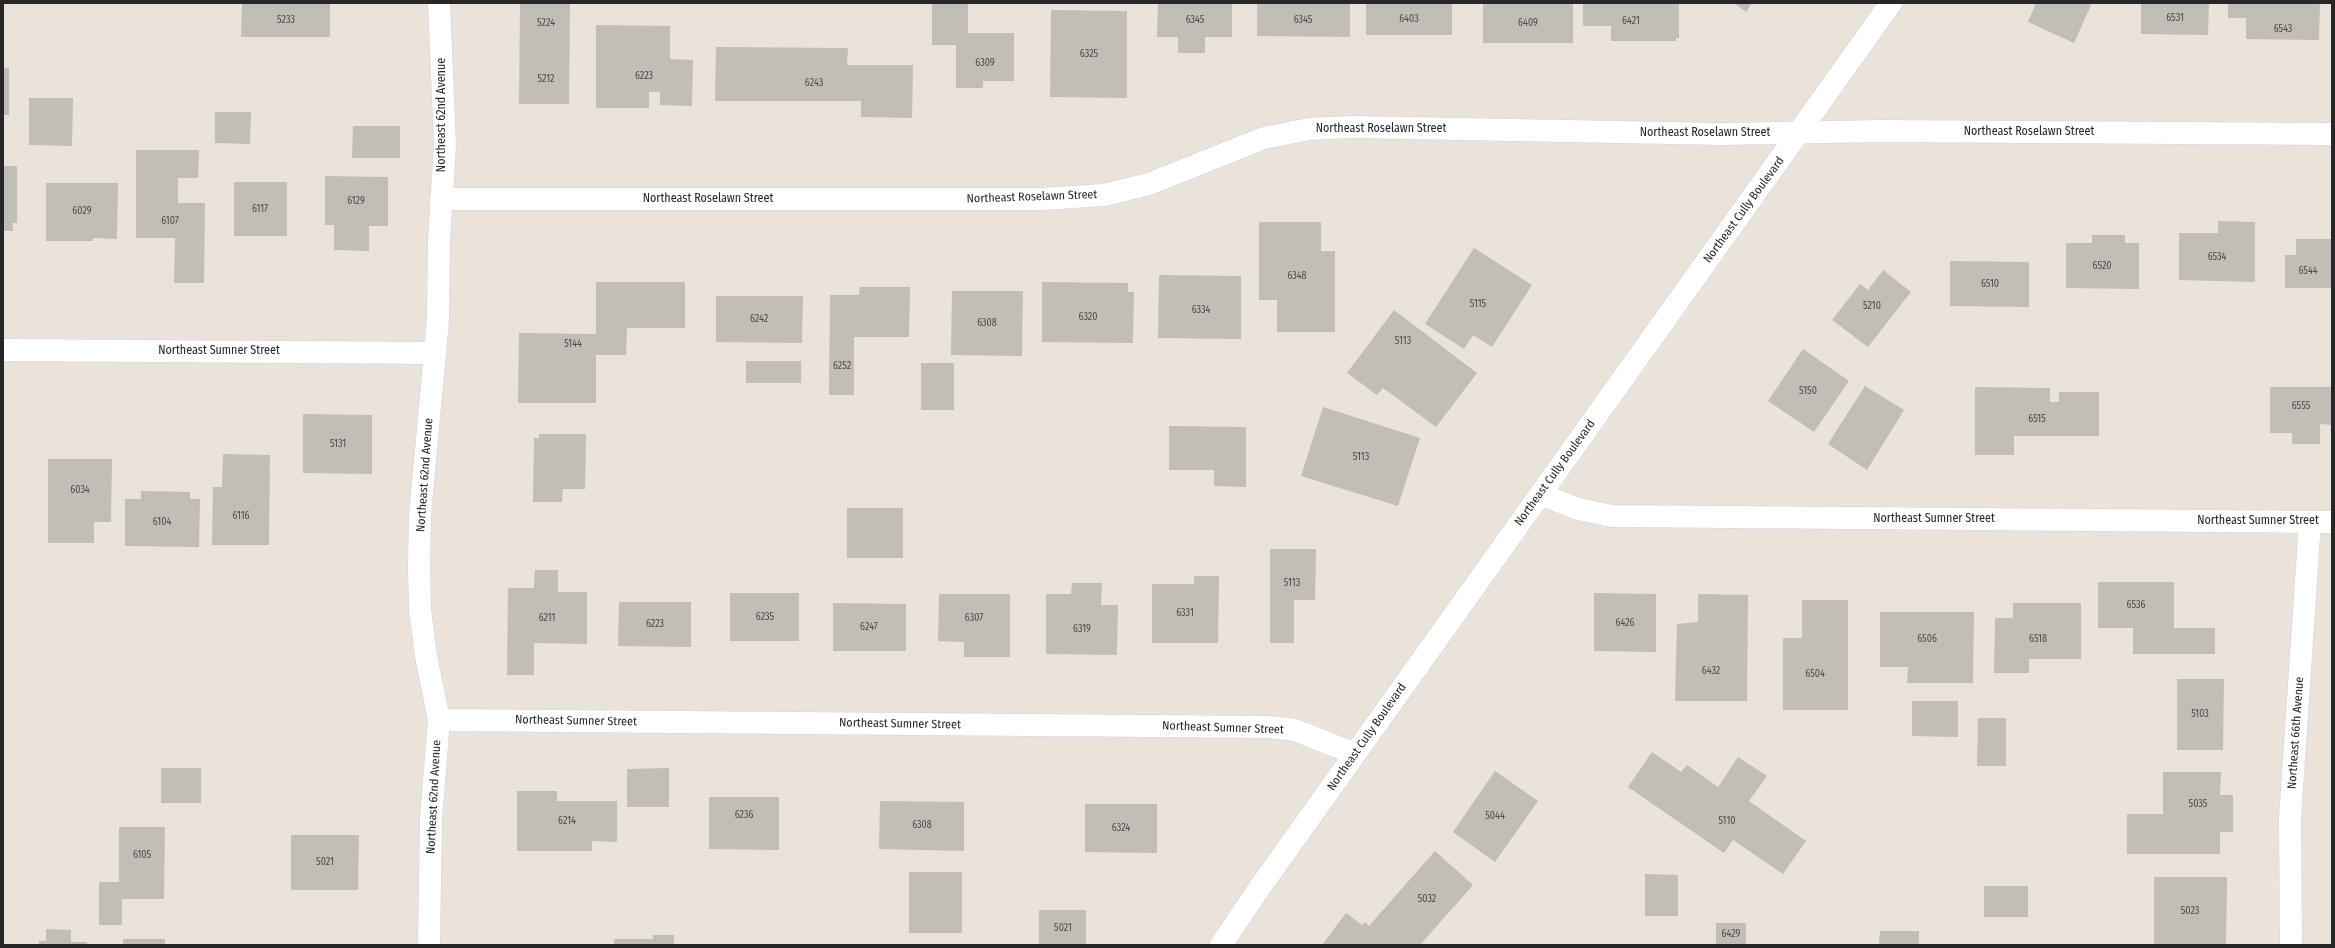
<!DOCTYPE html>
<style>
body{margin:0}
#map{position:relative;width:2335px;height:948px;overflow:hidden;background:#e9e3da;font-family:"Fira Sans Condensed",sans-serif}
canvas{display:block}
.frame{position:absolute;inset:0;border:4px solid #272727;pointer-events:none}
</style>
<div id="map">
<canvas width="2335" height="948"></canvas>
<div class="frame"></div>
</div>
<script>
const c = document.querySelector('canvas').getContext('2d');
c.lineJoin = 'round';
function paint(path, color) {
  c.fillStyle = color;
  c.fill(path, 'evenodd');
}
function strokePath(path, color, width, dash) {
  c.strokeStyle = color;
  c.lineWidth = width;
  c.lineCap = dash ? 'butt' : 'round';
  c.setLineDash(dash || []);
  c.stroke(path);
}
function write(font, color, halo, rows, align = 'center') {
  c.font = font + ' "Fira Sans Condensed",sans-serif';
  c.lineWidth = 3;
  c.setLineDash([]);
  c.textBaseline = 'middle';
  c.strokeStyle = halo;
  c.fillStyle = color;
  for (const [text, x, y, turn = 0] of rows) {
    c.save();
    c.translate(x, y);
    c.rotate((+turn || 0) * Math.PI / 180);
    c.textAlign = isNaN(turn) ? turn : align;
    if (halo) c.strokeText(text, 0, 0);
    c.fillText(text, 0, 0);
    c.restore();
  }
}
const building = new Path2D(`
 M242,3H330V37H241Z
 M520,3H570L569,104H519Z
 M932,3H968V33H1014V81H983V88H956V45H932Z
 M1158,3H1232V37H1205V53H1178V37H1157Z
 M1257,3H1350V37L1257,36Z
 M1366,3H1452V35H1366Z
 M1483,3H1573V43H1483Z
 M1583,3H1679V38H1676V41H1611V26H1583Z
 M1734,3H1752L1746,12Z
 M2036,3H2092L2074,43L2028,22Z
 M2141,3H2209L2208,35L2141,34Z
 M2228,3H2320L2319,40L2246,39V18H2228Z
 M1051,10L1127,11V98L1050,97Z
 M596,25L670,26V59L693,60L692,106L660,105V92H649V108H596Z
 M716,47L848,48L847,65H913L912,118L861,117V101H715Z
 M3,68H9V115H3Z
 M29,98H73L72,146L29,145Z
 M215,112H251L250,144L215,143Z
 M353,126H400V158H352Z
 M136,150H199L198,178H178V203H205L204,283H174L175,238H136Z
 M3,166H17V223H13V231H3Z
 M325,176L388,177V226H369V251L334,250V225H325Z
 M234,182H287V236H234Z
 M46,183H118L117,239L93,238V241H46Z
 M2218,221L2255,222V282L2179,280V233H2218Z
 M1259,222H1321V251H1335V332H1277V300H1259Z
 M2092,235H2125V243H2139V289L2066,288V243H2092Z
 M2296,239H2332V288H2285V255H2296Z
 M1474,248L1532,285L1492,347L1473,335L1464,349L1425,324Z
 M1950,261L2029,262V307L1950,306Z
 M1883,270L1911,292L1868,347L1832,320L1860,284L1868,290Z
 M1159,275L1241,276V339L1158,338Z
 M596,282H685V328H627L626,355H596V403H518L519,333L596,334Z
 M1042,282L1128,283V292H1134L1133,343L1042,342Z
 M860,287H910L909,337H854V395H829L830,295H859Z
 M952,291H1023L1022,356L951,355Z
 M716,296H803L802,343L716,342Z
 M1394,310L1477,373L1436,427L1383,388L1377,395L1347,373Z
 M1803,349L1849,381L1814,432L1768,401Z
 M746,361H801V383H746Z
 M921,363H954V410H921Z
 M1865,386L1904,410L1867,470L1828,444Z
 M1975,387L2050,388V402H2059V392H2099V436H2014V455H1975Z
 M2270,387H2332V425L2320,424V444H2292V433H2270Z
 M1323,407L1420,438L1398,506L1301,476Z
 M303,414L372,415V474L303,473Z
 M1169,426L1246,427V487L1214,486V470H1169Z
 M539,434H586L585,489H563L562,502H533L534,438H539Z
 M223,454L270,455L269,545H212L213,487H222Z
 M48,459H112L111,522H94V543H48Z
 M141,491L190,492V499H200L199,547L125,546V499H141Z
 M847,508H903V558H847Z
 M1270,549H1316L1315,600H1294V643H1270Z
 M535,570H558V592H587V644L534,643V675H507L508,588H534Z
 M1194,576H1219L1218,643H1152V584H1194Z
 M2098,582H2174V628H2215V654H2133V628H2098Z
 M1072,583H1102L1101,605H1118L1117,655L1046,654V594H1071Z
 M730,593H799V641H730Z
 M1594,593L1656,594V652L1594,651Z
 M939,594H1010V657H964V642L938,641Z
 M1698,594L1748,595L1747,701H1675L1677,624L1698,622Z
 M1802,600H1848V710H1783V638H1802Z
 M619,602H691V647L618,646Z
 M833,603L906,604V651H833Z
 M2013,603H2081V659H2029V673H1994L1995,618H2013Z
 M1880,612H1974L1973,683H1907L1908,667H1880Z
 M2177,679H2224L2223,750H2177Z
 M1912,701H1958V737L1912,736Z
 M1978,718H2006V766H1977Z
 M1652,752L1681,772L1687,765L1718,787L1738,757L1767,776L1749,801L1806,841L1783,874L1733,840L1724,853L1628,787Z
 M161,768H201V803H161Z
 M669,768V807H627V769Z
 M1495,771L1538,801L1495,862L1453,832Z
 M2163,772H2221L2220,795H2233V832H2220V854H2127V814H2163Z
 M517,791H557V801H617V842L592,841V851H517Z
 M709,797H779V850L709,849Z
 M880,801L964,802V851L879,849Z
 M1085,804H1157V853L1085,852Z
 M119,827H165L164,899H122V925H99V882H119Z
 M291,835H359L358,890H291Z
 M1435,851L1473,885L1420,945H1322L1346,913L1362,925L1365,922L1369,926Z
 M909,872H962V933H909Z
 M1645,874L1678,875V916H1645Z
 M2154,877H2227L2226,945H2154Z
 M1984,886H2028V917H1984Z
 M1039,910H1086V945H1039Z
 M1716,923H1746V945H1716Z
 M46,929L71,930V942H87V945H39V941H46Z
 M1880,931H1919V945H1879Z
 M653,935H674V945H614V939H653Z
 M123,939H165V945H123Z`);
const minor = new Path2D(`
 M441,199H1042L1104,195L1149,184L1264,138L1309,129L1353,127L1723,134L1880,131L2332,134
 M3,350L435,353
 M1540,494L1578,509L1612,516L2332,522
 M439,720L1270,727L1295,730L1355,754
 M429,945L431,819L439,720L426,656L420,609L419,567L420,515L438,320L439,240L445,145L439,3
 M2291,945L2290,818L2310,522`);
const secondary = new Path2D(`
 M1221,945L1258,890L1891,3`);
const numberNames = [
 ["6531",2175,18],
 ["6403",1409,19],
 ["5233",286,20],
 ["6345",1195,20],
 ["6345",1303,20],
 ["6421",1631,21],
 ["5224",546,23],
 ["6409",1528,23],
 ["6543",2283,29],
 ["6325",1089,54],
 ["6309",985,63],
 ["6223",644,76],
 ["5212",546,79],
 ["6243",814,83],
 ["6129",356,201],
 ["6117",260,209],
 ["6029",82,211],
 ["6107",170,221],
 ["6534",2217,257],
 ["6520",2102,266],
 ["6544",2308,271],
 ["6348",1297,276],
 ["6510",1990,284],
 ["5115",1478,304],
 ["5210",1872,306],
 ["6334",1201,310],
 ["6320",1088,317],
 ["6242",759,319],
 ["6308",987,323],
 ["5113",1403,341],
 ["5144",573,344],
 ["6252",842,366],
 ["5150",1808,391],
 ["6555",2301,406],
 ["6515",2037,419],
 ["5131",338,444],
 ["5113",1361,457],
 ["6034",80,490],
 ["6116",241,516],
 ["6104",162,522],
 ["5113",1292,583],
 ["6536",2136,605],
 ["6331",1185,613],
 ["6235",765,617],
 ["6211",547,618],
 ["6307",974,618],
 ["6426",1625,623],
 ["6223",655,624],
 ["6247",869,627],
 ["6319",1082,629],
 ["6506",1927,639],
 ["6518",2038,639],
 ["6432",1711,671],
 ["6504",1815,674],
 ["5103",2200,714],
 ["5035",2198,804],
 ["6236",744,815],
 ["5044",1495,816],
 ["6214",567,821],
 ["5110",1727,821],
 ["6308",922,825],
 ["6324",1121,828],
 ["6105",142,855],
 ["5021",325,862],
 ["5032",1427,899],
 ["5023",2190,911],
 ["5021",1063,928],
 ["6429",1731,934]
];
const streetNames = [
 ["Northeast 62nd Avenue",442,115,-90],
 ["Northeast Roselawn Street",1381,129],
 ["Northeast Roselawn Street",2029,132],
 ["Northeast Roselawn Street",1705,133],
 ["Northeast Roselawn Street",1032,197,-2],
 ["Northeast Roselawn Street",708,199],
 ["Northeast Cully Boulevard",1744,210,-54],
 ["Northeast Sumner Street",219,351],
 ["Northeast Cully Boulevard",1555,473,-54],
 ["Northeast 62nd Avenue",425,475,-86],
 ["Northeast Sumner Street",1934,519],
 ["Northeast Sumner Street",2258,521],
 ["Northeast Sumner Street",576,721,1],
 ["Northeast Sumner Street",900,724,1],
 ["Northeast Sumner Street",1223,728,2],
 ["Northeast 66th Avenue",2296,733,-86],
 ["Northeast Cully Boulevard",1367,737,-55],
 ["Northeast 62nd Avenue",434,797,-87]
];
paint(building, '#c1bdb7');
strokePath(minor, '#cfd2df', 23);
strokePath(secondary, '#cfd2df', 23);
strokePath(minor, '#fff', 22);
strokePath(secondary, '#fff', 22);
write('10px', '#4e4c4b', null, numberNames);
write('12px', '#272727', '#fff', streetNames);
</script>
